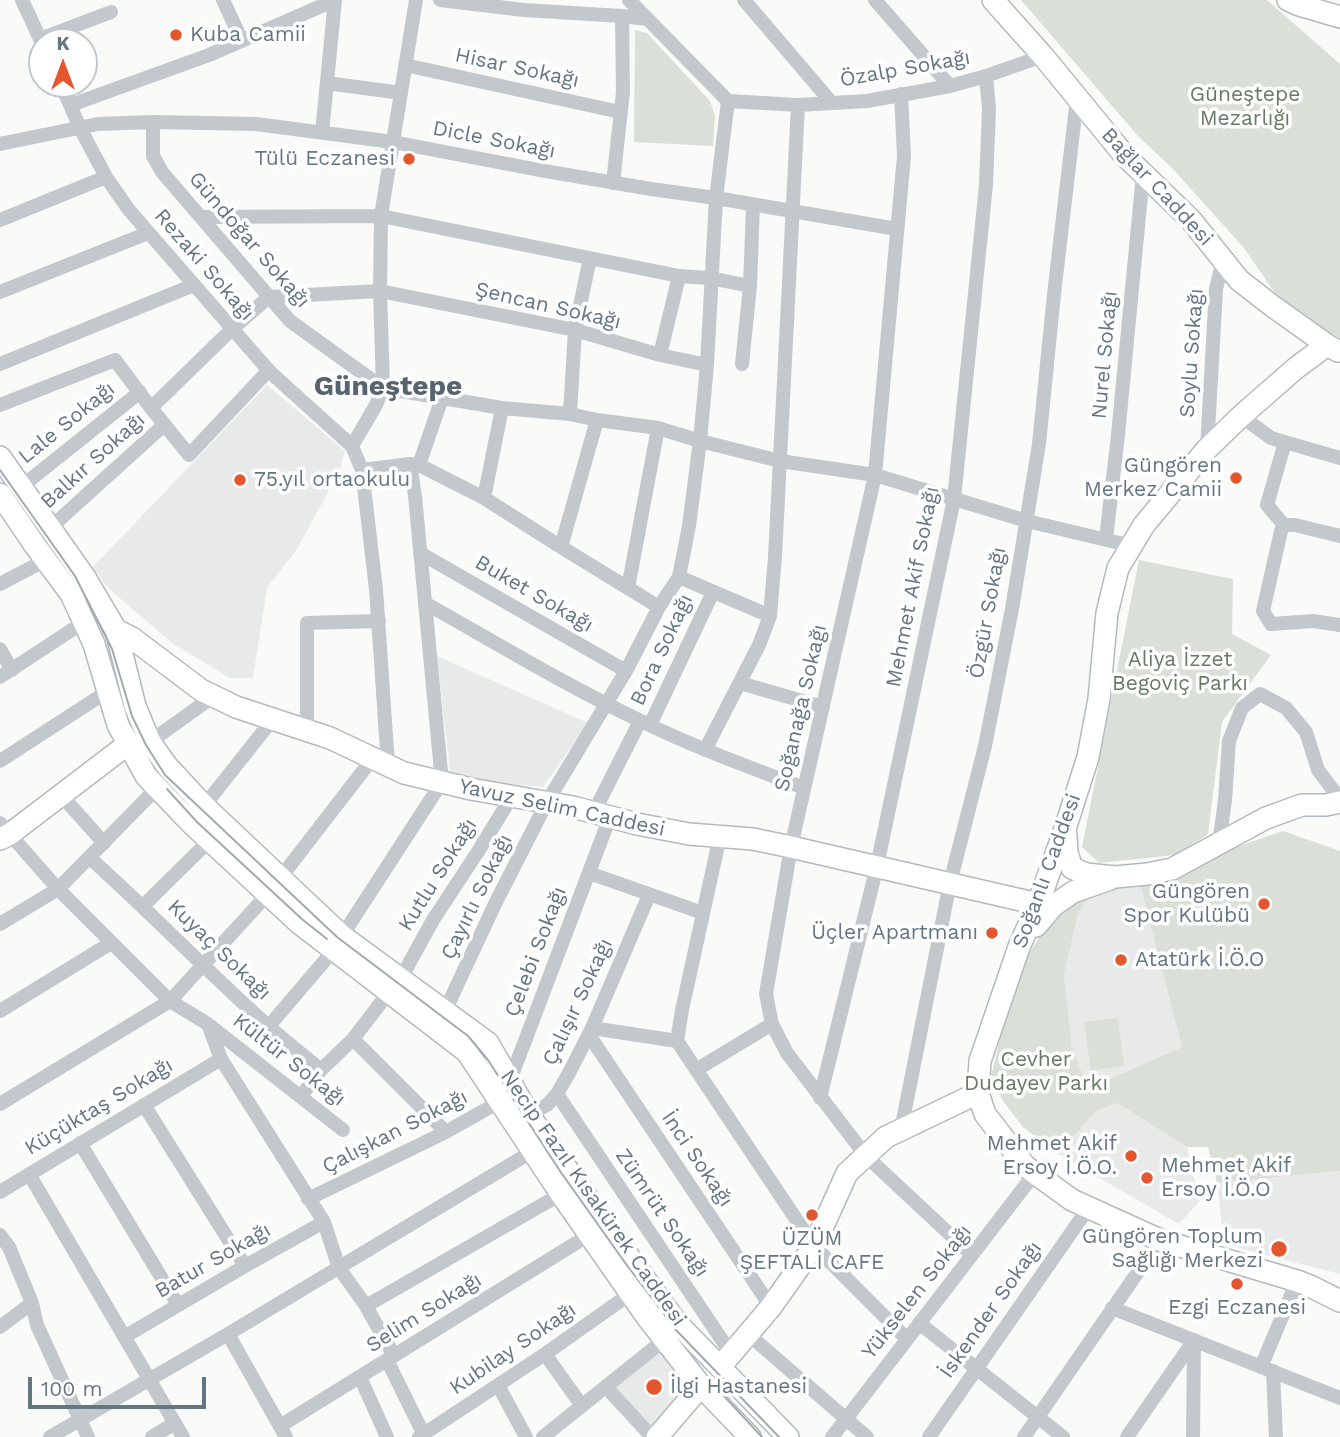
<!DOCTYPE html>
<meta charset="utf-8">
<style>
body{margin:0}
#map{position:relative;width:1340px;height:1437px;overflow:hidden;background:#fafaf8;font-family:"Work Sans",sans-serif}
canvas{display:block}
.north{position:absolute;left:28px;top:28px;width:70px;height:70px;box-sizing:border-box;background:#fff;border:2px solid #c1c8cd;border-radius:50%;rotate:0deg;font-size:19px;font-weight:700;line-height:28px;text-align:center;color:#657683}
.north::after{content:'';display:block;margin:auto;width:24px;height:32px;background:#e4572e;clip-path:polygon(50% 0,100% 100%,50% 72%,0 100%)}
.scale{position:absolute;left:28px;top:1377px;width:178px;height:32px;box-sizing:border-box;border:4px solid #657683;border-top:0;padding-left:9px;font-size:21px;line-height:24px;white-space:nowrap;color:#657683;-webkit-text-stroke:5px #fff;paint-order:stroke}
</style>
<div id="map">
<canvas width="1340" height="1437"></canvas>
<div class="north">K</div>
<div class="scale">100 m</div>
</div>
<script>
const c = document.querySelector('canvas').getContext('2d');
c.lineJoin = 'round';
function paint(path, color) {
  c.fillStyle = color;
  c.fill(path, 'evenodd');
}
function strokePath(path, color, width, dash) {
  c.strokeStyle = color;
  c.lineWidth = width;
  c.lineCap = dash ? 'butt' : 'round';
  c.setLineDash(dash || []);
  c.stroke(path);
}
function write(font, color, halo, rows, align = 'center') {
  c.font = font + ' "Work Sans",sans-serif';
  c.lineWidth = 7;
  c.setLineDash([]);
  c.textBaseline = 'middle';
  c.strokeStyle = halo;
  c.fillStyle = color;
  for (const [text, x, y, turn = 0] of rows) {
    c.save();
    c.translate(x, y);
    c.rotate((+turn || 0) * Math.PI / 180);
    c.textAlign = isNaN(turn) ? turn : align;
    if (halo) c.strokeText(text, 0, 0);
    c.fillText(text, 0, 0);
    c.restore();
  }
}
const built = new Path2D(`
 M267,385L345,451L339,472L297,549L267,588L253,678H230L172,643L107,587L93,567Z
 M437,656L588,723L543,787L451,779Z
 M1139,880L1182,1047L1088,1090L1072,1047L1064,975L1078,914L1093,889Z
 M1117,1103L1187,1147L1199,1202L1179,1224L1058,1154L1096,1111Z
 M1340,1171V1274L1224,1244L1217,1183Z
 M662,1346L695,1390L653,1431L613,1385Z`);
const green = new Path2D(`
 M1021,0H1267L1340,64V338L1314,324L1275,293L1244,248L1174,170L1138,136Z
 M635,30L647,33L710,101L715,116L713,146L634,142Z
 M1139,560L1233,579L1232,634L1271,655L1222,722L1208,834L1176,855L1099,863L1082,847Z
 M1283,831L1340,851V1171L1217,1183L1208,1147H1187L1117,1103L1096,1111L1058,1154L1023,1127L1003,1101L991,1077L1012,989L1031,950L1048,922L1093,889L1078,914L1064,975L1072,1047L1088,1089L1182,1047L1139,880Z
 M1118,1018L1124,1066L1091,1071L1084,1022Z`);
const street = new Path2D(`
 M22,0L42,43
 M223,0L242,41
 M440,0L524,10L622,16
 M629,0L728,101
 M744,0L832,103
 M875,0L950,86
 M40,39L111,12
 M405,65L620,112
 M327,83L401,93
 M61,84L80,128L106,177L129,210L270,372L352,446L362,470L376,589L388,765
 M901,94L904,156L875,475L791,847L766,994L772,1024L787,1053L866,1156L972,1255
 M728,101L798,105L867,101L950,86L986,76L1043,56
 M71,105L209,55L335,0
 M153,122V156L162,172L290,321L383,388L502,408L570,414L597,420L658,428L700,441L780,461L875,475L1027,521L1132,546
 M322,133L335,0
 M0,144L98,124L153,122L256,124L393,142L539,170L651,189L716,198L897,229
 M613,183L623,92L622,16L647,19
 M201,217L381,216L679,276L710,278L750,286
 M0,220L106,177
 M0,292L148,233
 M660,355L679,276
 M0,364L194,285
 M742,364L750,286L753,205
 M0,405L115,360L151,408L189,455L269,370
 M151,408L232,329L269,297L380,291L575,330L660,355L707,365
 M570,414L575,330L590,258
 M1241,416L1271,438L1340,458
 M352,446L376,405L383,388L380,291L381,216L416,0
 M1207,449L1216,289L1223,260
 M419,465L442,398
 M362,470L410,464L419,465L484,498L561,547L659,607
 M21,487L140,392
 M484,498L502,408
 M1284,525L1267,505L1285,442
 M50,528L164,425
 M1340,536L1295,525H1284L1281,531L1263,611L1271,624L1313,621L1340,625
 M1106,539L1118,435L1143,174
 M561,547L597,420
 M420,553L626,671
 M679,577L770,616
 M0,584L46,560
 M628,588L658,428
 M425,603C496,643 567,686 641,721C694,747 749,767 804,788
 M0,649L12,670
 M0,677L84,622
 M740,683L823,707
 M650,725L713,592
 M307,730V623L379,621
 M144,746L214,696
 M705,750L759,645L770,616L775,557L798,105
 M0,761L108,691
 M61,795L104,843
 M204,806L273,719
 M594,812L640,721
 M0,823L58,889L170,1001L208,1024L221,1059L324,1222L339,1268L366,1306L394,1356
 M720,836L682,1010L677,1041L814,1246L907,1339
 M1219,844L1225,800L1229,741L1242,708L1260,694L1286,708L1306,732L1318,770L1340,799
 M90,858C150,912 207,971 267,1025C285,1041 303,1055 321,1070
 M589,873L703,913
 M281,877L373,758
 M143,906L210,840
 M0,924L58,889L157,788
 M342,936L442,782L415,496L410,464
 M401,978L433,920L479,850L512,796
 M0,1011L111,943
 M445,1011L495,904L547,802L626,671L659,607L679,577L689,526L700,441L707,365L716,198L728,101
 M209,1025L343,1130
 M269,1026L333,951
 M592,1028L677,1041
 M589,1035L771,1307
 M353,1039L446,1132
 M696,1070L772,1024
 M557,1094L732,1355
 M301,1096L321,1070L353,1039L389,992
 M820,1098L877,866L954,499L986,185L989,109L986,76
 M0,1104L170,1001L267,895
 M144,1105L245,1266
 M529,1115L547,1105L557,1094L569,1073L592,1028L649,895
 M901,1130L950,883L985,746L1012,609L1039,444L1054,294L1077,98
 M80,1143L178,1305
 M29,1174L183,1437
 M0,1192L221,1059
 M308,1199L446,1132L501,1101L509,1083L610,817
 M0,1235L9,1247L32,1303L37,1325L88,1437
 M366,1306L561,1194
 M1112,1308L1340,1398
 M919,1323L1063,1437
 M0,1327L32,1303
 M228,1334L286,1437
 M748,1334L867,1437
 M124,1337L245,1266L324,1222
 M545,1354L582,1406
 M387,1360L425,1437
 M1261,1367L1297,1281
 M1273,1371L1276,1437
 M360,1377L387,1437
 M498,1385L526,1437
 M606,1387L652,1437
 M280,1426L589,1235
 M50,1437L228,1334L533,1151
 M152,1437L175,1423
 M419,1437L545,1354L630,1294
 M543,1437L664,1340
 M832,1437L1035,1173
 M929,1437L1089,1207
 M1024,1437L1160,1240
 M1127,1437L1194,1340
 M1193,1437L1194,1340`);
const secondary = new Path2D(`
 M993,0L1043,56L1125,156L1191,220L1239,280L1271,305L1327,345L1338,351
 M1288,0L1299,5L1340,17
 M0,457L86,579L116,630L135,706L150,742L167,766L204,806L342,936L488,1043L529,1115L631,1260L677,1323L788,1437
 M0,494L34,544L71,594L94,644L118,725L146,776L191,823L299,923L467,1052L561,1194L647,1317L701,1386L750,1437
 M116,630L132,638L201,690L236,707L330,738L404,773L471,789L573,807L637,824L689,834L753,839L791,847L1038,904
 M1066,835L1067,853L1072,868L1086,874L1115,877L1147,874L1172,869L1266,818L1302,805H1326L1340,802
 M0,839L10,834L128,744
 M1036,926L1053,906L1073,892L1110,879
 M978,1093L985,1114L1025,1166L1072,1200L1160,1240L1297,1281L1310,1286L1340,1301
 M720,1367L771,1307L814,1246L847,1173L886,1137L978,1093L980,1061L1019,947L1038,904L1065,829L1088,757L1099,699L1107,613L1118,568L1144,525L1207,449L1241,416L1296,368L1327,345
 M657,1437L701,1386`);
const tram = new Path2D(`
 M0,470L75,576L112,649L132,716L146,745L165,775L337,937L468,1036L488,1060L560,1171L626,1264L676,1330L779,1437
 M167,789L197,822L303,920L327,939
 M710,1381L762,1437`);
const markers = [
 [176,35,7,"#e4572e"],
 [409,159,7,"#e4572e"],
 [1236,478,7,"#e4572e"],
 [240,480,7,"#e4572e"],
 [1264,904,7,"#e4572e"],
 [992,933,7,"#e4572e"],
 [1121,960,7,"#e4572e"],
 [1131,1156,7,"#e4572e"],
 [1147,1178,7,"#e4572e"],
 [812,1215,7,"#e4572e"],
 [1279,1249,9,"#e4572e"],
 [1237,1284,7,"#e4572e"],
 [654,1387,9,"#e4572e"]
];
const poiNames = [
 ["Kuba Camii",190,35,"left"],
 ["Tülü Eczanesi",395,159],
 ["Güngören",1222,466],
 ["Merkez Camii",1222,490],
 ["75.yıl ortaokulu",254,480,"left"],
 ["Güngören",1250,892],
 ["Spor Kulübü",1250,916],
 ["Üçler Apartmanı",978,933],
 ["Atatürk İ.Ö.O",1135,960,"left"],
 ["Mehmet Akif",1117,1144],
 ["Ersoy İ.Ö.O.",1117,1168],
 ["Mehmet Akif",1161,1166,"left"],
 ["Ersoy İ.Ö.O",1161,1190,"left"],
 ["Güngören Toplum",1263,1237],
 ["Sağlığı Merkezi",1263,1261],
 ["ÜZÜM",812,1239,"center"],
 ["ŞEFTALİ CAFE",812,1263,"center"],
 ["Ezgi Eczanesi",1237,1308,"center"],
 ["İlgi Hastanesi",670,1387,"left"]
];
const streetNames = [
 ["Hisar Sokağı",517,68,12],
 ["Özalp Sokağı",905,69,-10],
 ["Dicle Sokağı",494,140,11],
 ["Bağlar Caddesi",1157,187,47],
 ["Gündoğar Sokağı",249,240,49],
 ["Rezaki Sokağı",204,265,49],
 ["Şencan Sokağı",548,306,13],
 ["Soylu Sokağı",1192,353,-86],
 ["Nurel Sokağı",1105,355,-85],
 ["Lale Sokağı",67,423,-39],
 ["Balkır Sokağı",93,461,-42],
 ["Mehmet Akif Sokağı",913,587,-79],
 ["Buket Sokağı",534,594,30],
 ["Özgür Sokağı",988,613,-80],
 ["Bora Sokağı",662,650,-65],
 ["Soğanağa Sokağı",801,708,-77],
 ["Yavuz Selim Caddesi",562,808,12],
 ["Soğanlı Caddesi",1047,871,-70],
 ["Kutlu Sokağı",438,875,-58],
 ["Çayırlı Sokağı",477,897,-64],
 ["Kuyaç Sokağı",219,950,44],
 ["Çelebi Sokağı",536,952,-69],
 ["Çalışır Sokağı",578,1002,-65],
 ["Kültür Sokağı",289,1060,38],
 ["Küçüktaş Sokağı",99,1107,-31],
 ["Çalışkan Sokağı",395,1132,-27],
 ["İnci Sokağı",697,1159,56],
 ["Necip Fazıl Kısakürek Caddesi",593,1198,55],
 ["Zümrüt Sokağı",662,1213,56],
 ["Batur Sokağı",213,1261,-30],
 ["Yükselen Sokağı",917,1292,-52],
 ["İskender Sokağı",991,1310,-55],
 ["Selim Sokağı",424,1313,-32],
 ["Kubilay Sokağı",513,1349,-34]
];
const parkNames = [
 ["Güneştepe",1245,95],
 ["Mezarlığı",1245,119],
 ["Aliya İzzet",1180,660],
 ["Begoviç Parkı",1180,684],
 ["Cevher",1036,1060],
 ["Dudayev Parkı",1036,1084]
];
const districtNames = [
 ["Güneştepe",388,387]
];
paint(built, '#e8e9e9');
paint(green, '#dadfd7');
strokePath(secondary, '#b3babf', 24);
strokePath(street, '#c3c8cc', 14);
strokePath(secondary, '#fff', 21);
strokePath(tram, '#a2aab0', 2);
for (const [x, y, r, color] of markers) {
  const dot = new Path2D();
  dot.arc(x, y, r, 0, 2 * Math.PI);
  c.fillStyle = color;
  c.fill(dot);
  strokePath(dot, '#fff', 2.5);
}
write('21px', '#657683', '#fff', poiNames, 'right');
write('21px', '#657683', '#fff', streetNames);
write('21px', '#687a64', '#fff', parkNames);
write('bold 28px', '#57646e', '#fff', districtNames);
</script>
